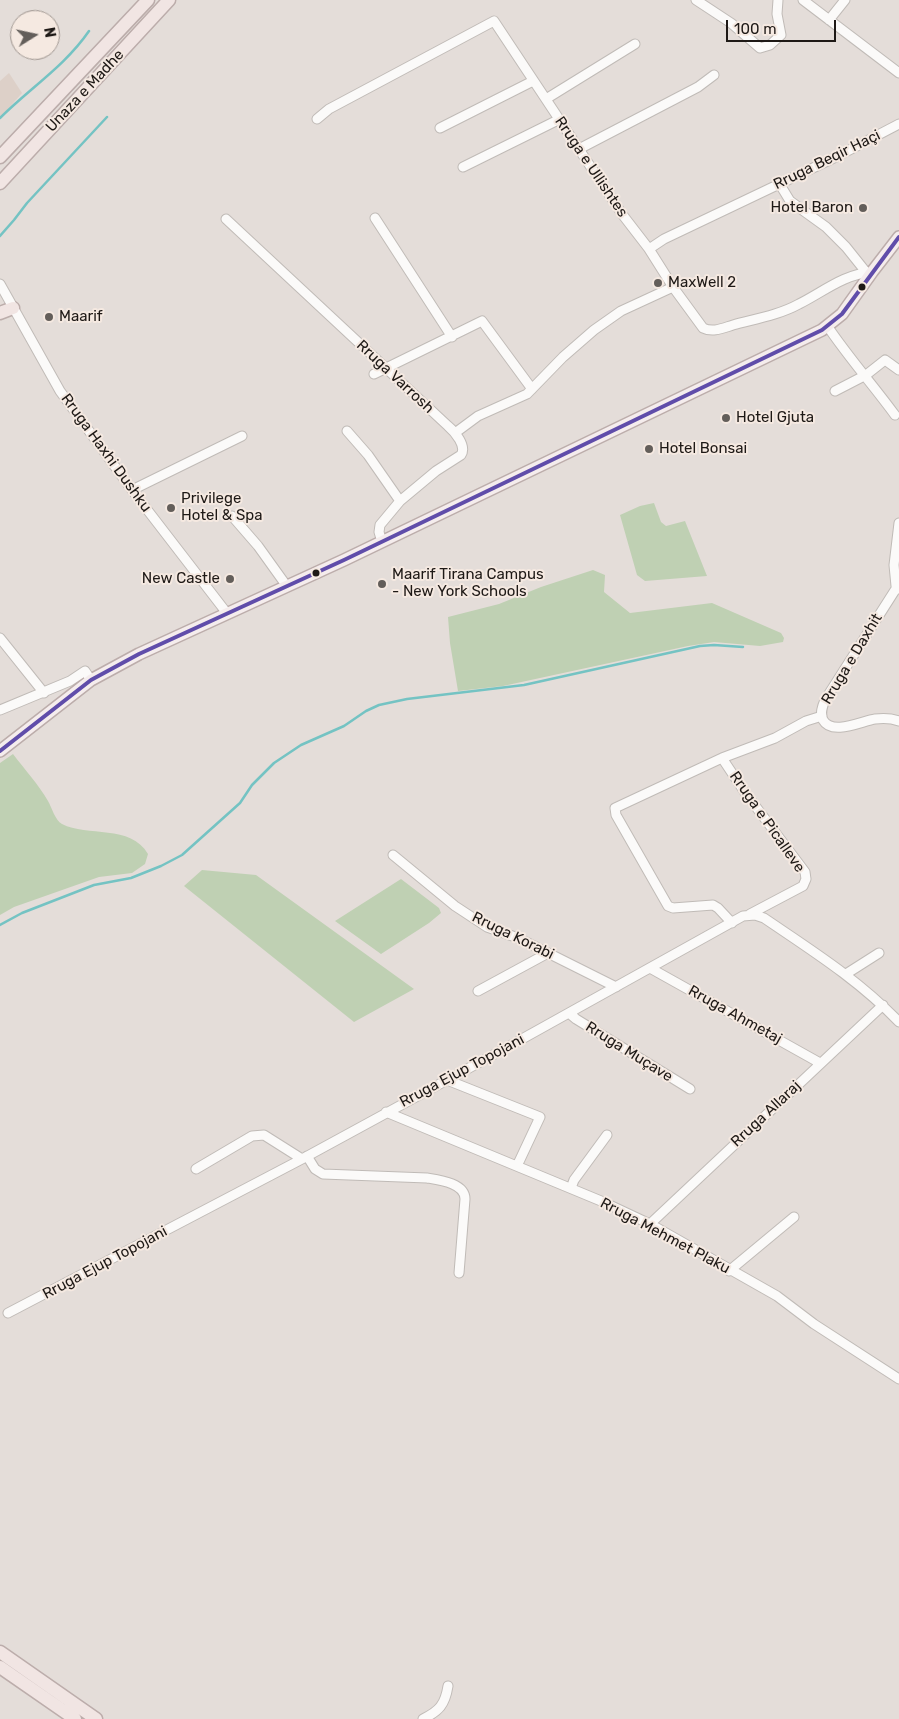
<!DOCTYPE html>
<meta charset="utf-8">
<style>
body{margin:0}
#map{position:relative;width:899px;height:1719px;overflow:hidden;background:#e4ddd9;font-family:Rubik,sans-serif}
canvas{display:block}
.north{position:absolute;left:10px;top:10px;width:50px;height:50px;box-sizing:border-box;background:#f5e9e1;border:1px solid #9f9690;border-radius:50%;rotate:80deg;font-size:14px;font-weight:700;line-height:20px;text-align:center;color:#1e1916}
.north::after{content:'';display:block;margin:auto;width:18px;height:22px;background:#635e5a;clip-path:polygon(50% 0,100% 100%,50% 72%,0 100%)}
.scale{position:absolute;left:726px;top:20px;width:110px;height:22px;box-sizing:border-box;border:2px solid #1e1916;border-top:0;padding-left:6px;font-size:15px;line-height:18px;white-space:nowrap;color:#1e1916;-webkit-text-stroke:4px #f5e9e1;paint-order:stroke}
</style>
<div id="map">
<canvas width="899" height="1719"></canvas>
<div class="north">N</div>
<div class="scale">100 m</div>
</div>
<script>
const c = document.querySelector('canvas').getContext('2d');
c.lineJoin = 'round';
function paint(path, color) {
  c.fillStyle = color;
  c.fill(path, 'evenodd');
}
function strokePath(path, color, width, dash) {
  c.strokeStyle = color;
  c.lineWidth = width;
  c.lineCap = dash ? 'butt' : 'round';
  c.setLineDash(dash || []);
  c.stroke(path);
}
function write(font, color, halo, rows, align = 'center') {
  c.font = font + ' Rubik,sans-serif';
  c.lineWidth = 4;
  c.setLineDash([]);
  c.textBaseline = 'middle';
  c.strokeStyle = halo;
  c.fillStyle = color;
  for (const [text, x, y, turn = 0] of rows) {
    c.save();
    c.translate(x, y);
    c.rotate((+turn || 0) * Math.PI / 180);
    c.textAlign = isNaN(turn) ? turn : align;
    if (halo) c.strokeText(text, 0, 0);
    c.fillText(text, 0, 0);
    c.restore();
  }
}
const built = new Path2D(`
 M9,73L22,93L0,118V81Z`);
const green = new Path2D(`
 M654,503L661,522L666,526L685,521L707,576L645,581L637,575L620,515L640,506Z
 M593,570L605,575L604,592L630,613L712,603L781,633L784,638L783,642L760,646L714,642L688,646L503,686L458,691L450,643L448,617L499,604L541,587Z
 M13,754C25,770 39,785 48,801C52,808 55,820 62,824C87,837 131,824 148,854L145,864L132,873L99,877L14,907L0,915V763Z
 M202,870L256,875L414,989L354,1022L184,886Z
 M401,879L439,908L441,913L429,923L381,954L335,921Z`);
const stream = new Path2D(`
 M0,118C30,88 65,66 89,31
 M0,236L14,220L27,203L107,117
 M0,925L22,913L94,885L131,878L161,866L182,855L240,803L252,785L274,763L301,745L344,726L366,711L379,705L407,699L524,685L700,646L714,645L743,647`);
const minor = new Path2D(`
 M696,0L731,23L760,48L770,45L781,35L777,14L778,0
 M803,0L899,73
 M829,20L845,0
 M546,99L635,44
 M317,119L329,109L494,21L622,214L649,249L673,287L703,328C713,333 723,328 733,325C755,319 779,315 799,304C823,292 844,274 872,272
 M440,128L533,81
 M579,149L698,87L714,75
 M463,167L560,119
 M779,183L790,201L826,227L846,247L866,272
 M375,218L452,337
 M226,219L448,426C455,432 467,446 461,455L436,471L400,501L380,525L379,532L382,542
 M649,249L664,239L836,157L899,124
 M0,284L60,391L132,490L226,612
 M828,327C849,358 873,385 895,415
 M374,374L482,321L532,389
 M835,391L866,375L885,360L899,370
 M347,431L368,455L400,501
 M455,433L478,416L527,394L563,357L594,330L621,311L673,287
 M132,490L242,436
 M232,516L258,546L286,585
 M899,584L825,700C822,707 820,713 823,720C832,736 862,721 875,719C884,718 891,718 899,721
 M899,589L896,586L894,565L899,523
 M0,638L44,693
 M0,710L70,681L85,671L91,680
 M722,758L744,791L805,872L806,879L803,886L750,914
 M393,855L455,906L487,927L518,938L616,987
 M732,923L718,908L713,905L673,908L668,906L616,815L615,808L722,758L775,738L806,721L822,716
 M650,968L820,1063
 M846,974L879,953
 M478,991L548,953
 M569,1013L576,1019L690,1089
 M447,1080L540,1117L517,1166
 M386,1112L601,1201L650,1224L777,1296L814,1324L899,1379
 M307,1156L315,1169L323,1174L427,1178C439,1180 465,1183 465,1199L459,1273
 M196,1169L252,1136L264,1135L302,1159
 M571,1188L574,1180L607,1135
 M650,1224L883,1005
 M729,1271L794,1217
 M8,1313L302,1159L504,1049L743,916L755,915L764,918C811,950 859,980 899,1022
 M423,1719C439,1711 445,1705 448,1686`);
const major = new Path2D(`
 M0,751L91,680L139,654L344,560L822,330L842,314L872,272L899,237`);
const highway = new Path2D(`
 M0,157L148,0
 M0,183L169,0
 M0,313L13,308
 M0,1652L96,1719
 M0,1667L75,1719`);
const bus1 = new Path2D(`
 M0,751L91,680L139,654L344,560L822,330L842,314L899,237`);
const markers = [
 [863,208,5,"#635e5a"],
 [658,283,5,"#635e5a"],
 [862,287,4.5,"#1e1916"],
 [49,317,5,"#635e5a"],
 [726,418,5,"#635e5a"],
 [649,449,5,"#635e5a"],
 [171,508,5,"#635e5a"],
 [316,573,4.5,"#1e1916"],
 [230,579,5,"#635e5a"],
 [382,584,5,"#635e5a"]
];
const streetNames = [
 ["Unaza e Madhe",85,91,-47],
 ["Rruga Beqir Haçi",827,160,-26],
 ["Rruga e Ullishtes",591,167,56],
 ["Rruga Varrosh",395,377,43],
 ["Rruga Haxhi Dushku",106,453,54],
 ["Rruga e Daxhit",852,659,-59],
 ["Rruga e Picalleve",767,822,55],
 ["Rruga Korabi",513,936,26],
 ["Rruga Ahmetaj",735,1015,29],
 ["Rruga Muçave",629,1052,32],
 ["Rruga Ejup Topojani",462,1071,-28],
 ["Rruga Allaraj",766,1114,-43],
 ["Rruga Mehmet Plaku",665,1236,28],
 ["Rruga Ejup Topojani",105,1263,-28]
];
const poiNames = [
 ["Hotel Baron",853,208,"right"],
 ["MaxWell 2",668,283],
 ["Maarif",59,317],
 ["Hotel Gjuta",736,418],
 ["Hotel Bonsai",659,449],
 ["Privilege",181,499],
 ["Hotel & Spa",181,516],
 ["Maarif Tirana Campus",392,575],
 ["- New York Schools",392,592],
 ["New Castle",220,579,"right"]
];
paint(built, '#ddd0c8');
paint(green, '#bfd0b3');
strokePath(stream, '#74c3c3', 2.5);
strokePath(minor, '#c0bbb7', 11);
strokePath(major, '#bcadab', 14);
strokePath(highway, '#bcadab', 15);
strokePath(minor, '#fbfaf9', 9);
strokePath(major, '#f5eded', 11);
strokePath(highway, '#f1e5e3', 12);
strokePath(bus1, '#604daa', 4);
for (const [x, y, r, color] of markers) {
  const dot = new Path2D();
  dot.arc(x, y, r, 0, 2 * Math.PI);
  c.fillStyle = color;
  c.fill(dot);
  strokePath(dot, '#f5e9e1', 2);
}
write('15px', '#1e1916', '#f5e9e1', streetNames);
write('15px', '#1e1916', '#f5e9e1', poiNames, 'left');
</script>
